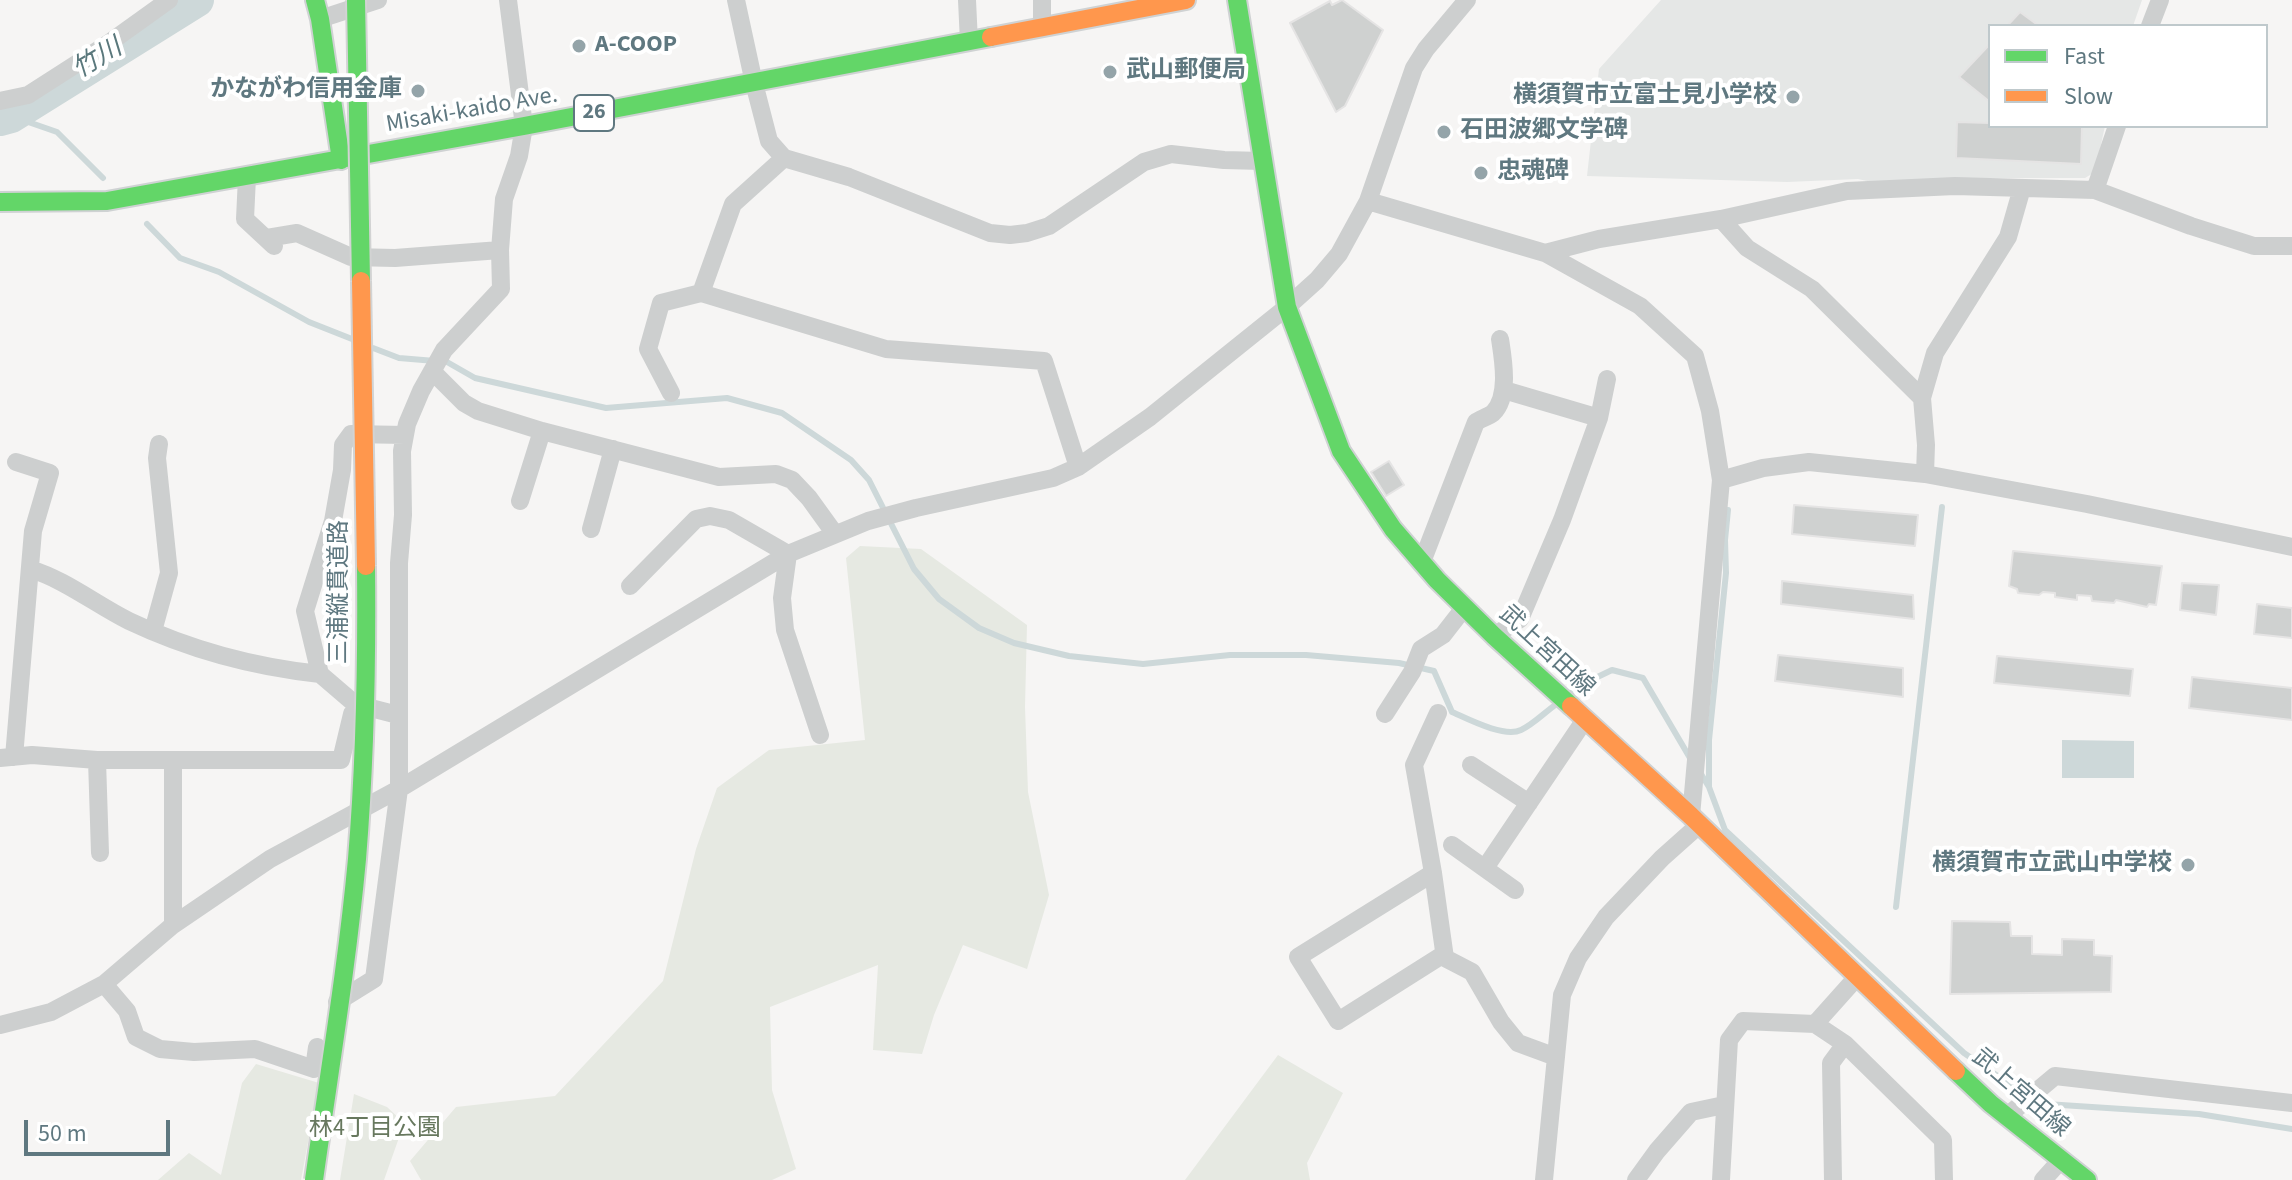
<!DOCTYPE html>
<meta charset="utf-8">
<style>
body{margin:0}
#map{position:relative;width:2292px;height:1180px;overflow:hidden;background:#f6f5f4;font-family:"Source Sans 3",sans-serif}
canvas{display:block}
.legend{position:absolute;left:1988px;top:24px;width:280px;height:104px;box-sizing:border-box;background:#fff;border:2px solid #bfc9cc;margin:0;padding:10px 14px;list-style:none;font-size:24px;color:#5f7880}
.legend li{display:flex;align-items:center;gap:16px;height:40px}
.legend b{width:40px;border:2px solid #bfc9cc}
.scale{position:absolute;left:24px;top:1120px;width:146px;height:36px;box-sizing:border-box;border:4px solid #5f7880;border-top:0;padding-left:10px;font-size:24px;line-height:28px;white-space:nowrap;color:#5f7880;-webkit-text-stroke:6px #fff;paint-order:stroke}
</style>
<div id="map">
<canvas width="2292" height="1180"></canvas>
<ul class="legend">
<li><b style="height:10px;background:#63d668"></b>Fast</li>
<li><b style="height:10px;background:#ff974d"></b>Slow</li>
</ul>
<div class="scale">50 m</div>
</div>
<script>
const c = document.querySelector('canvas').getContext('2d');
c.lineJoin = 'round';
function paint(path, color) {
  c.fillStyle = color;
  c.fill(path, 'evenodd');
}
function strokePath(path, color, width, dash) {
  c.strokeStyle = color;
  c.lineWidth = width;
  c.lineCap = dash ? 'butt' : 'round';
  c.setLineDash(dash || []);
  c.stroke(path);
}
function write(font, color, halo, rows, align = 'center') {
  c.font = font + ' "Source Sans 3","Noto Sans JP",sans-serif';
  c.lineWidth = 8;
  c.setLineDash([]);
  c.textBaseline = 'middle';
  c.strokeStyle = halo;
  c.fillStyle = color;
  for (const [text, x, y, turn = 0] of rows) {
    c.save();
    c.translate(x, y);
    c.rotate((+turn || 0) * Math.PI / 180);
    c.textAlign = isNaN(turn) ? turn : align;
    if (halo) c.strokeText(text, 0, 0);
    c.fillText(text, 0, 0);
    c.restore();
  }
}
const built = new Path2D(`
 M1661,0H2142L2133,26H1990V126H2105L2095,172L2085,178H1982L1889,186L1858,179L1787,182L1587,176L1599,69Z`);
const green = new Path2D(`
 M860,546L921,549L1027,625L1025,707L1028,792L1049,895L1027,969L963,945L934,1015L922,1054L873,1050L878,965L770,1007L772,1090L796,1169L772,1180H421L410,1161L456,1107L555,1096L663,981L696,849L717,788L769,750L865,740L846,558Z
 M1278,1055L1343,1093L1307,1163L1310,1180H1185Z
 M256,1064L319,1083L301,1180H158L189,1153L221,1175L242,1083Z
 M354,1094L387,1107L401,1120V1132L384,1180H340Z`);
const water = new Path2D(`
 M2062,740L2134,741V778H2062Z`);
const stream = new Path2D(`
 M11,116L57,132L103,178
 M147,224L180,258L219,272L309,322L352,339
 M373,348L399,358L447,362L475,378L606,408L727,398L782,413L851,460L869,480L914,569L939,599L979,628L1014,643L1069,656L1143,664L1230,655H1306L1399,663L1434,671L1452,712C1468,719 1504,738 1521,730C1534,724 1546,711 1558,703
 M1567,696L1587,682L1612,670L1643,678L1690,758
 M1701,774L1709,787L1725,830L1964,1053L2002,1079L2046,1104L2199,1114L2292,1129
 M1709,786V740L1726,573L1725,540L1728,510
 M1896,907L1942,507`);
const river = new Path2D(`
 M0,119L11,116L197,0`);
const building = new Path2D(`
 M1342,0L1383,30L1345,106L1336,112L1290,23L1330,1L1332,5Z
 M2020,12L2039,26H2007Z
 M1990,44V102L1959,77Z
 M1957,122L1990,123V126L2082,127L2081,164L1956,158Z
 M1389,461L1404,485L1386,496L1371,472Z
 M1794,505L1918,515L1915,546L1792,534Z
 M2013,551L2162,566L2156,605L2149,604L2147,607L2116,600L2114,603L2092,601L2091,596L2077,595V600L2055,597V593L2043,592L2039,595L2018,593L2017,589L2009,586Z
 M1782,581L1913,595L1914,619L1781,604Z
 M2182,583L2219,585L2216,615L2180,610Z
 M2257,604L2292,608V638L2254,634Z
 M1778,655L1903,668V697L1775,681Z
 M1997,656L2133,669L2130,696L1994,683Z
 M2192,677L2292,688V720L2189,708Z
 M1952,921L2010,922L2011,936H2032V954L2062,955V939L2094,940V955L2112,956L2111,992L1950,994Z`);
const street = new Path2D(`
 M736,0L754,83L769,141L784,158L733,204L701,293L886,349L1044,361L1078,467
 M967,0L969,42
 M1042,0V28
 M320,19L378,0
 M2150,26L2160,0
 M0,101L28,95L109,43L169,0
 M784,158L849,177L990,233L1010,235L1027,233L1049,226L1144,162L1171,154L1224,160L1262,161
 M247,177L245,219L274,246
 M2095,190L2191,226L2254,246H2292
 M1368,201L1545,253L1640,306L1695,356L1710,411L1721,480L1691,816
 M1721,219L1747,248L1812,289L1922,398L1926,445L1925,474
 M267,238L297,233L351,257L395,258L500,250
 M1545,253L1599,239L1721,219L1847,191L1955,186L2095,190L2117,126
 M432,371L464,403L478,411L542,431L719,477L776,474L792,480L809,498L835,534
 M1504,390L1599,418
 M671,393L648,349L661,303L701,293
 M1922,398L1935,353L2008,237L2022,188
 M1721,480L1763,468L1809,462L1925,474L2087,504L2292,547
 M520,501L542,431
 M591,529L613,449
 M1422,562L1476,422C1481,419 1489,416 1493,413C1510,396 1503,359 1500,339
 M30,569C66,580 95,604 129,621C188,649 254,667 320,674
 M630,586L696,519L710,516L729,520L788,554L782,598L785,630L820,735
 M153,631L169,573L157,458L159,444
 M1494,636L1520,619L1562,520L1599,418L1607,379
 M1438,713L1414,765L1433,873L1445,958L1472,972L1501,1022L1518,1043L1556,1057
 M1385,714L1412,672L1421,649L1443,635L1464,608
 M398,715L355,704L320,674L305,611L333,521L342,470L343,445L351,434L405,435
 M14,757L33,531L50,473L16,462
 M0,758L32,755L97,760H341L352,714
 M97,760L100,853
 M1471,765L1529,803
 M1452,845L1515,890
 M1485,868L1584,721
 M1433,873L1298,957L1338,1021L1444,954
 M173,925V761
 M104,984L127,1011L136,1037L160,1049L194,1052L255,1049L314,1069L317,1047
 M337,1002L374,979L399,789V563L403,515L402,451L407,424L421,391L444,350L501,289L500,250L504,199L519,156L524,126L508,0
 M1815,1024L1857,977
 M0,1025L51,1012L104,984L173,925L270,859L399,789L788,554L868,521L916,508L1053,478L1078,467L1150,417L1287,307L1317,280L1339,254L1368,201L1414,68L1426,49L1467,0
 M2006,1117L2055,1076L2292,1103
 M1544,1180L1562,995L1578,958L1606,917L1662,858L1699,825
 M1636,1180L1657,1151L1691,1112L1724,1105
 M1721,1180L1729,1040L1743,1021L1815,1024L1845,1044L1943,1140L1944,1180
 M1833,1180L1831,1063L1845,1044
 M2043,1180L2061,1160`);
const fast = new Path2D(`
 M315,0L320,19L341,160
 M1237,0L1287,307L1341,451L1393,529L1437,580L1494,636L1571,706
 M0,202L107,201L524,126L991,37
 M1956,1071L1991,1104L2087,1180`);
const slow = new Path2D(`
 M991,37L1186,0
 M1571,706L1691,816L1956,1071`);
const fastBridge = new Path2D(`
 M356,0L361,281
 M314,1180C329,1073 347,967 357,859C365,762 367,663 366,566`);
const slowBridge = new Path2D(`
 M361,281L366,566`);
const markers = [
 [579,46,8,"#94a4a9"],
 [1110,72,8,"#94a4a9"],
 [418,91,8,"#94a4a9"],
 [1793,97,8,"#94a4a9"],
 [1444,132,8,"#94a4a9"],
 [1481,173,8,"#94a4a9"],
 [2188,865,8,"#94a4a9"]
];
const shields = [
 [594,113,40]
];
const shieldNames = [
 ["26",594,113]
];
const poiNames = [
 ["A-COOP",595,46],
 ["武山郵便局",1126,72],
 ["かながわ信用金庫",402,91,"right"],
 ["横須賀市立富士見小学校",1777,97,"right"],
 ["石田波郷文学碑",1460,132],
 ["忠魂碑",1497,173],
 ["横須賀市立武山中学校",2172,865,"right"]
];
const streetNames = [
 ["Misaki-kaido Ave.",472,111,-10],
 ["三浦縦貫道路",341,592,-90],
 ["武上宮田線",1546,652,43],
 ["武上宮田線",2020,1094,41]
];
const parkNames = [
 ["林4丁目公園",375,1130]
];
const waterNames = [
 ["竹川",98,60,-31]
];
paint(built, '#e5e7e6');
paint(green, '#e6e9e2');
paint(water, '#cdd8d9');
strokePath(stream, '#cdd8d9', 6);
strokePath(river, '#cdd8d9', 34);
paint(building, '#cfd1d0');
strokePath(building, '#e5e4e4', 2);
strokePath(fast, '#cfd2d3', 22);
strokePath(slow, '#cfd2d3', 22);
strokePath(street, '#cdcfcf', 18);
strokePath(fast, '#63d668', 18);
strokePath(slow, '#ff974d', 18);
strokePath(fastBridge, '#d2d3d3', 22, []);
strokePath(slowBridge, '#d2d3d3', 22, []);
strokePath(fastBridge, '#63d668', 18);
strokePath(slowBridge, '#ff974d', 18);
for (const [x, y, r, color] of markers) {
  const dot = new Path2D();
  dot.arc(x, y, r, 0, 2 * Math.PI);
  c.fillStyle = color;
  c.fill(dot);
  strokePath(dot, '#fff', 3);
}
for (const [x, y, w] of shields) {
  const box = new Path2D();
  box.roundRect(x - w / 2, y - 18, w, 36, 6);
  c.fillStyle = '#fff';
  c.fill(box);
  strokePath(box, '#5f7880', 2);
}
write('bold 22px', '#5f7880', null, shieldNames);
write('bold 24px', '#5f7880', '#fff', poiNames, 'left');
write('24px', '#5f7880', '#fff', streetNames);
write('24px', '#67785e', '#fff', parkNames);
write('italic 26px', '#5a787c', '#fff', waterNames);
</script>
